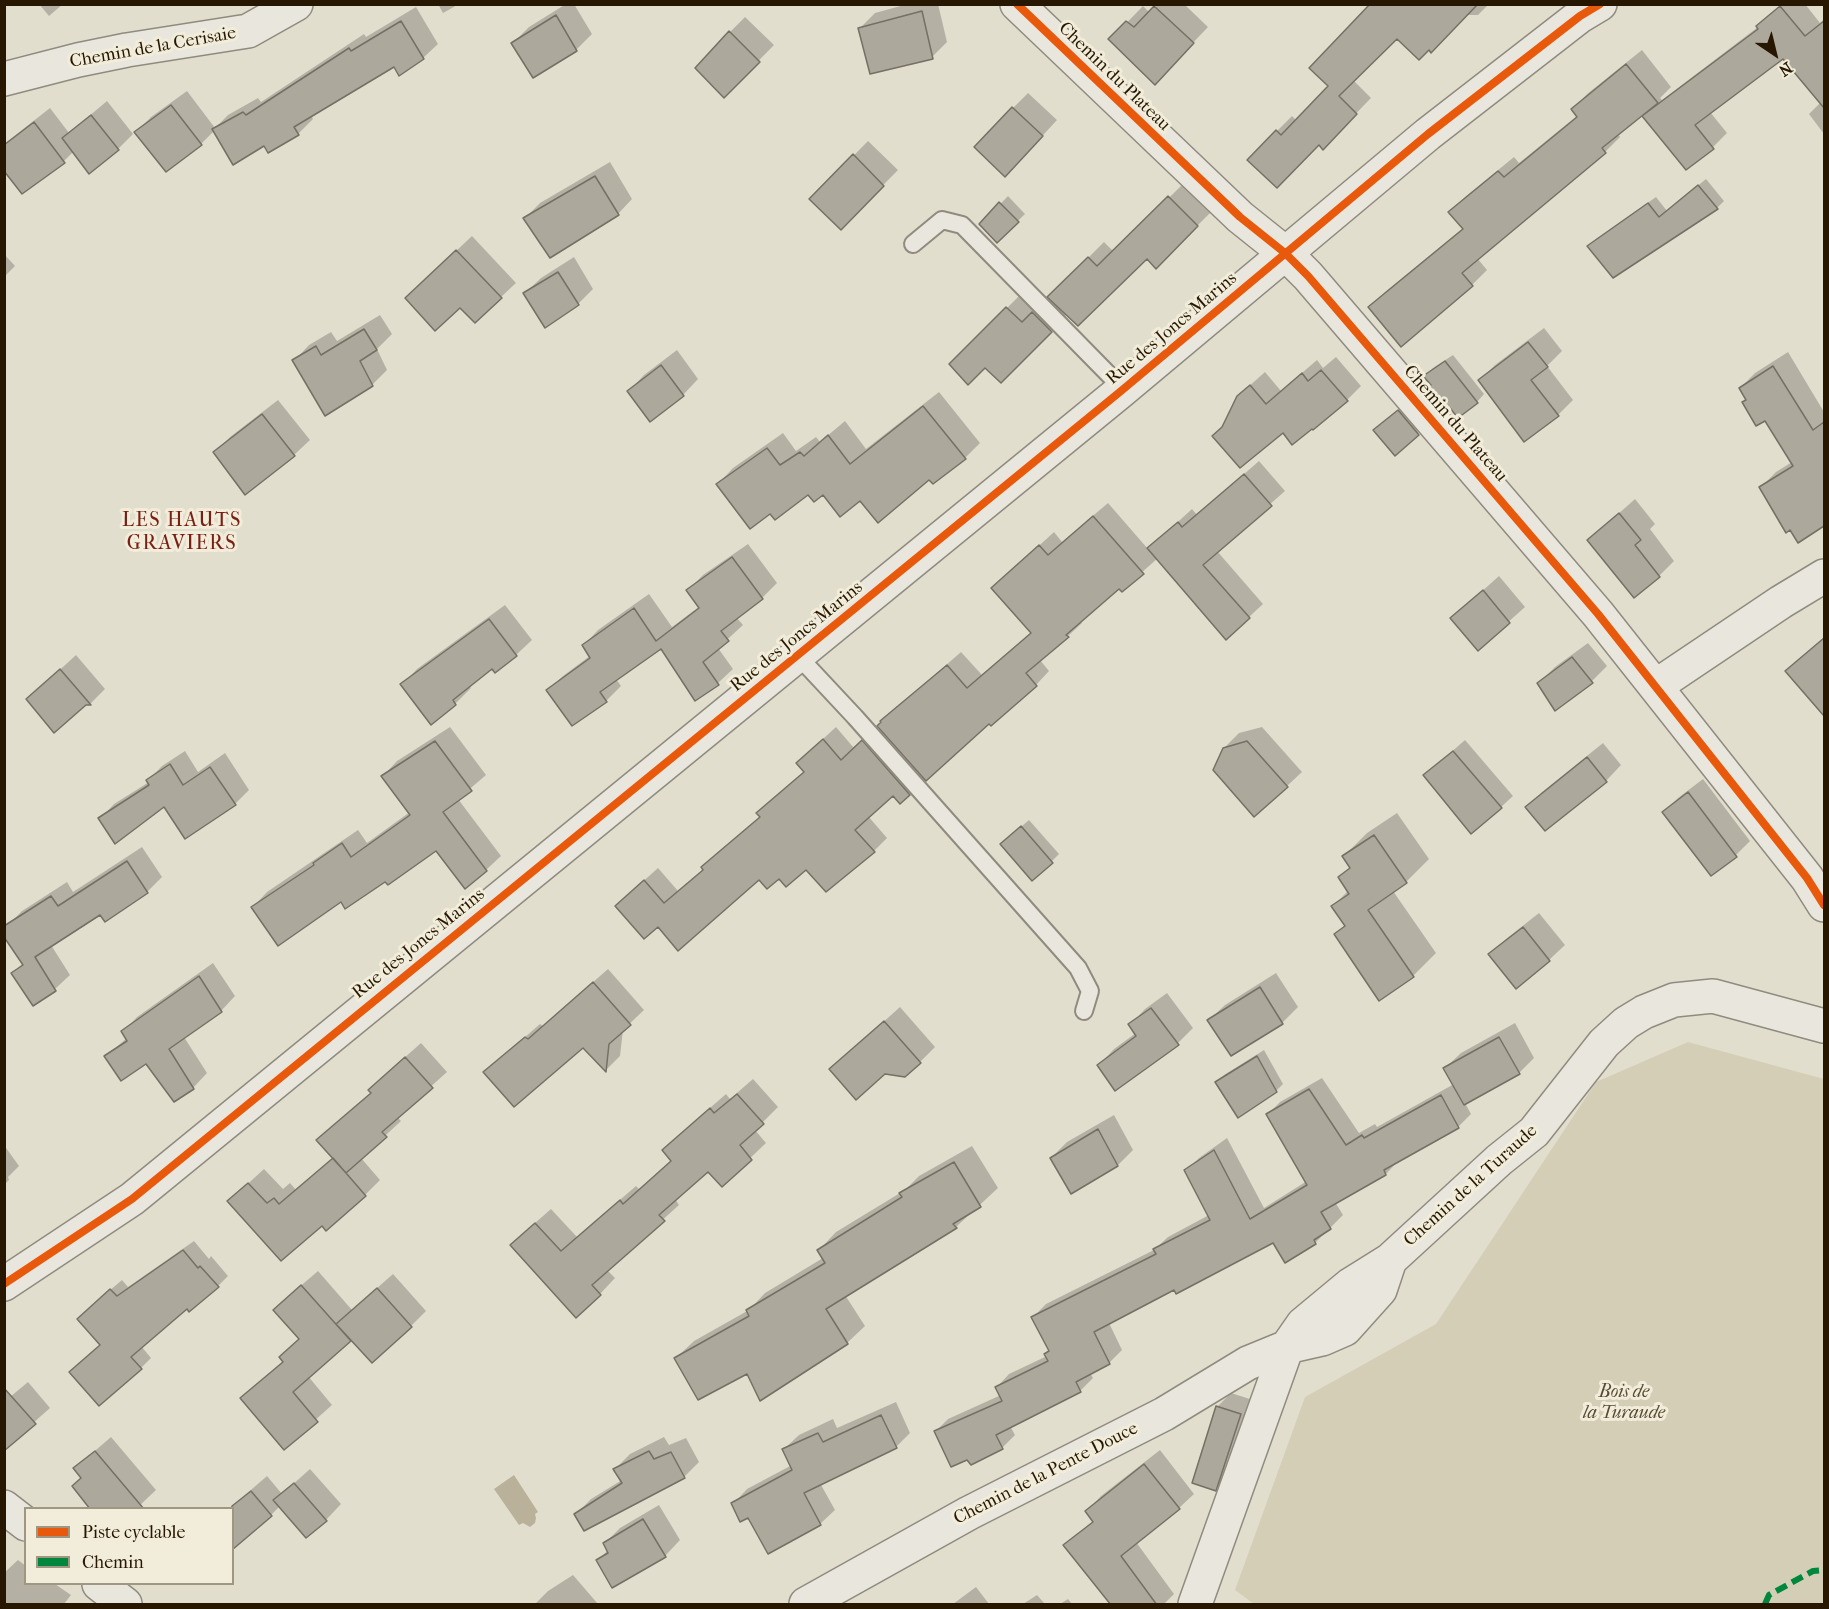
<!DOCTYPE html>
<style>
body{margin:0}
#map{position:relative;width:1829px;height:1609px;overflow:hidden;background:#e2dece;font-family:"IM FELL French Canon",serif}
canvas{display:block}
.frame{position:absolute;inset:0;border:6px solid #271701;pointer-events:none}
.legend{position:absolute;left:24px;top:1507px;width:210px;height:78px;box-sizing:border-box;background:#f1edda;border:2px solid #a09783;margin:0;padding:8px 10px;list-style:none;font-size:18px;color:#271701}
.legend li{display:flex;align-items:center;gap:12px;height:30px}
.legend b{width:30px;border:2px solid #a09783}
.north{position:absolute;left:1745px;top:24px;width:60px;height:60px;-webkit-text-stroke:4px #f1edda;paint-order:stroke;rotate:145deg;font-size:16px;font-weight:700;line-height:24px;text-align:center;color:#271701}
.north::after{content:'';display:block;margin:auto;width:21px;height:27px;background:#271701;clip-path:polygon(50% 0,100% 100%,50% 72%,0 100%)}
</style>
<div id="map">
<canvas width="1829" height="1609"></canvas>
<div class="frame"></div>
<ul class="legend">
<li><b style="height:8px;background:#e8590c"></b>Piste cyclable</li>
<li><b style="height:8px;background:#00873e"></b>Chemin</li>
</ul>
<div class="north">N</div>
</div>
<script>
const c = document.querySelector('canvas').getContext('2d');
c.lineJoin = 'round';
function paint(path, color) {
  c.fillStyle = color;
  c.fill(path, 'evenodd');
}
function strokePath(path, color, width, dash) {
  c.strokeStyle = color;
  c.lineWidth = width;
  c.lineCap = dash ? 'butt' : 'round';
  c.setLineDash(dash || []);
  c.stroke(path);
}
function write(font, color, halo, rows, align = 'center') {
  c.font = font + ' "IM FELL French Canon",serif';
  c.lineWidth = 6;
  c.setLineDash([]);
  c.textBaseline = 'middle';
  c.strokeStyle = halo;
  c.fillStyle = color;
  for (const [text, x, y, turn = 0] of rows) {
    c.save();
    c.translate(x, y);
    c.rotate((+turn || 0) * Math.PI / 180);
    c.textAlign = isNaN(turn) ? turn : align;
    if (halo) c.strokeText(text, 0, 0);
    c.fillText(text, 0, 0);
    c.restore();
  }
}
const green = new Path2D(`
 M1688,1042L1824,1079V1604H1254L1235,1590L1305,1397L1436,1324L1596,1082Z`);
const water = new Path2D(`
 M514,1475L538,1512L535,1514L536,1518L535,1523L530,1527L523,1523L519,1525L494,1489Z`);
const shadow = new Path2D(`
 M39,4H63L49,16Z
 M438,4H459L443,13Z
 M566,4H574L592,34L576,50L534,76L513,43L529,27Z
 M908,4H938L947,42L932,57L860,28L875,13Z
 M1158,4H1184L1208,27L1170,67L1111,39L1143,6L1150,13Z
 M1372,4H1489L1478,15H1466L1397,37L1353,80L1371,98L1338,132L1319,143L1277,186V131L1292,116L1297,121L1330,86Z
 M1782,4H1805L1820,23L1824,19V134L1809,114L1821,102L1783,57L1710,112L1727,133L1713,147L1650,107L1618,134L1620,137L1605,152L1477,258L1487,270L1472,285L1370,307L1385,292L1463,228L1450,212L1465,197L1514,157L1519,163L1578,115L1573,109L1587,94L1642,50L1671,87L1660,98L1662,100L1758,27Z
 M416,7L438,44L423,58L394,65L311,115L313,119L298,134L269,151L264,144L214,131L201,144L136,132L151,117L187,91L215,128L228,115L258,98L261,102L364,34L366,37Z
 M745,17L774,45L724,96L730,32Z
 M1028,93L1057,120L1021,159L1013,108Z
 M107,101L133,134L118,149L74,151L64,161L4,168V144L50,108L69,133Z
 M868,141L898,170L841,228L811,199Z
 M610,162L632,199L618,214L525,218L540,203Z
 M1706,179L1724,201L1717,208L1589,246L1596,239L1656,197L1667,211Z
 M1185,182L1213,210L1156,267L1147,257L1067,314L1001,381L985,366L951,364L1022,293L1038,308L1104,242L1114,252Z
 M1008,196L1025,214L997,241L981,224Z
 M472,236L516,283L501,297L422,283Z
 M4,254L15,266L4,277Z
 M574,257L593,289L578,304L525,293L541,278Z
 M380,315L392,334L377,349L387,370L372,385L294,361L309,345L331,332L337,341Z
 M1544,328L1562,351L1547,366L1573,400L1558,415L1525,440L1480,380L1495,365Z
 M677,350L698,379L683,395L629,391L644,375Z
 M1788,352L1824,412V524L1799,541L1761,487L1776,472L1792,462L1766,419L1743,402L1747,399L1740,388L1755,373Z
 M1453,355L1484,394L1477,402L1432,384L1425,376L1433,368Z
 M1336,357L1361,386L1347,400L1283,431L1238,396L1265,372L1281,391L1317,360L1323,368Z
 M939,392L980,443L965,458L930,478L860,499L809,492L770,512L718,484L733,468L783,433L796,451L816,437L820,442L845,421L866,449Z
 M1414,396L1434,418L1395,454L1375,430Z
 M278,400L310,440L294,455L246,493L215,452L230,437Z
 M1259,461L1285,491L1217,551L1263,604L1249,617L1158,558L1122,590L1119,587L1080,621L1082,623L1068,636L1040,660L1049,671L1036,685L989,722L882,721L961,652L982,675L1032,632L1007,575L1054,532L1062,542L1108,503L1148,549L1192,509L1197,515Z
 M1635,499L1655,524L1650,529L1674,561L1659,576L1589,540Z
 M748,544L777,583L762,598L736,617L743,625L718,648L733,669L718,683L662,646L616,679L621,686L606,701L548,690L563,676L591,655L584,645L598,630L649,594L672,627L700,606L688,590L703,575Z
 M1499,576L1525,607L1478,649L1452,618Z
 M505,605L532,640L516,655L496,671L492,667L469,686L471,688L455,704L431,723L402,685L417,669Z
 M1824,637V714L1787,671Z
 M1588,643L1607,666L1592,681L1556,709L1539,683L1555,667Z
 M76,655L105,689L90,704L28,699Z
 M450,727L486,775L458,799L501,856L486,870L436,849L385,880L341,900L253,907L267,892L358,830L367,843L410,812L383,776L397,761Z
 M836,727L854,748L876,728L922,780L900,802L893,794L868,816L887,838L874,851L807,867L779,877H760L678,949L630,893L658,868L678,891L704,869L703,867L716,854L761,816L758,813L805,771L811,750Z
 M1262,727L1302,772L1287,786L1224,748L1239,733Z
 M1465,740L1513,796L1501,807L1425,775Z
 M1603,743L1621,765L1606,781L1527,807L1542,792Z
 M185,751L198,772L225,753L249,790L235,804L164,805L100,819L114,804L149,782L148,780L162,766Z
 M1703,779L1750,841L1736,855L1712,874L1664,812L1678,798Z
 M1397,813L1429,859L1406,882L1393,891L1436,953L1413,976L1336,934L1346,924L1333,906L1349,890L1340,877L1351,866L1344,856L1367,833Z
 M1029,820L1059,854L1052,861L1009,837Z
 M142,847L162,877L147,892L101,913L51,945L70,975L55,989L13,973L23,963L7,926L22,911L67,882L73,892Z
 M1539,913L1565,945L1549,960L1490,954L1506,939Z
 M213,963L235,996L221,1011L184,1037L207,1073L193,1088L146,1062L106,1056L127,1038L123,1032L137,1017Z
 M608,969L644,1010L623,1030L620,1056L606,1070L584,1046L485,1072L540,1024L543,1026Z
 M1276,973L1298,1007L1282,1023L1231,1054L1209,1020L1225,1005Z
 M1167,993L1193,1028L1178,1043L1099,1065L1114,1049L1136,1033L1130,1025L1145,1009Z
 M900,1007L935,1047L920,1062L831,1069Z
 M1515,1023L1534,1058L1519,1073L1465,1103L1471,1114L1458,1127L1399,1160L1386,1174L1335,1202L1343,1215L1315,1243L1273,1241L1174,1288L1109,1323L1122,1350L1109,1363L1090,1373L1093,1378L1080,1391L1010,1426L1015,1435L1002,1448L935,1432L948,1419L1001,1395L997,1387L1009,1374L1047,1356L1050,1350L1033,1317L1046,1304L1154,1250L1168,1237L1209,1215L1186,1171L1199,1158L1227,1138L1264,1208L1307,1181L1268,1114L1280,1102L1322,1078L1359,1133L1375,1124L1377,1127L1454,1084L1445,1068L1461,1053Z
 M421,1043L447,1072L397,1117L401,1121L361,1158L380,1180L365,1195L322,1224L229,1201L264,1169L283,1189L290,1183L296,1190L334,1157L318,1140L372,1092L385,1075Z
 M1264,1050L1283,1084L1276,1091L1217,1083L1224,1075Z
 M753,1079L778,1107L755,1130L766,1143L722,1185L708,1170L675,1199L679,1205L607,1270L615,1278L600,1294L527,1230L551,1209L577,1237L636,1186L639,1189L672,1160L679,1135L726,1094L730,1099Z
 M1114,1115L1133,1150L1118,1165L1051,1158L1067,1142Z
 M4,1145L19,1166L8,1177L9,1180L4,1185Z
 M972,1146L998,1188L956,1227L845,1295L865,1326L847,1343L748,1372L676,1358L694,1341L749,1310L765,1293L823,1258L819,1250L836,1232L905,1190L919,1176Z
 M194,1241L209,1259L211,1256L228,1276L218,1286L187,1307L141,1346L151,1358L141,1368L101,1344L89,1308L122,1280L128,1287Z
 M318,1271L352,1310L393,1274L426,1311L411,1326L351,1338L308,1376L332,1405L284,1448L242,1398L284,1360L300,1338L290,1295Z
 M28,1382L50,1408L4,1449V1402Z
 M1231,1393L1253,1400L1228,1476L1215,1489L1194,1482L1218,1406Z
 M896,1402L910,1433L896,1447L820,1483L835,1510L820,1524L749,1516L733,1504L747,1489L792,1465L784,1449L799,1435L833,1419L837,1428Z
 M111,1437L156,1490L137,1508L82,1477L75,1468Z
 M664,1437L669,1445L686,1438L699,1462L684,1477L585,1529L576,1514L591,1499L622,1480L615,1469L630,1454Z
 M1160,1450L1194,1494L1179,1508L1136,1542L1174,1594L1164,1604H1131L1065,1545L1094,1520L1087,1511L1101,1496Z
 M310,1469L341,1504L326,1520L280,1506L271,1515L230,1508L267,1476L282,1494Z
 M659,1505L680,1540L665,1556L598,1560L608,1550L605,1543L620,1528Z
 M18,1560L26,1566V1584H55L71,1595L64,1604H4V1573Z
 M573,1575L598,1604H535L548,1591Z
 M976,1587L989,1604H953Z
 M1037,1595L1045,1604H1023Z
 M1068,1599L1072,1604H1060Z`);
const building = new Path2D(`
 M1370,4H1478L1431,53L1429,50L1419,60L1397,39L1339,96L1357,114L1323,150L1319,145L1277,188L1247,160L1276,130L1281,135L1328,86L1309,68Z
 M1154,6L1194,43L1155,85L1108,39L1126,21L1134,27Z
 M1780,6L1805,36L1824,21V108L1783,59L1695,125L1714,149L1686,170L1642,116L1758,29L1756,26Z
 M922,11L933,59L870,74L858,28Z
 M556,15L577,51L533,78L511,43Z
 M401,21L424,59L399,76L394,67L294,127L299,135L268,153L264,146L233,165L212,129L243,112L246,115L349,48L351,51Z
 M729,31L760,62L724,98L695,68Z
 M1626,64L1658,103L1602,148L1606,153L1462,273L1473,286L1401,347L1368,307L1463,229L1448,212L1498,171L1504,177L1577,117L1571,109Z
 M171,105L202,145L166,172L134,132Z
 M1012,107L1043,136L1005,177L974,147Z
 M91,115L119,150L89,174L62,138Z
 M34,122L65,163L22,194L4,171V145Z
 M853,154L884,186L841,230L809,199Z
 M595,176L619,215L550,258L523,218Z
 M1698,185L1718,209L1613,278L1587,246L1648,203L1659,217Z
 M1168,196L1198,226L1156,269L1147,259L1078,326L1047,297L1088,257L1097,266Z
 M999,202L1019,222L997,243L979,224Z
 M456,250L502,298L475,323L460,308L435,331L405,298Z
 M558,272L579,305L545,328L523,293Z
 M1006,307L1022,322L1032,312L1052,332L1001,383L985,368L968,385L949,364Z
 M364,329L377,350L360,361L373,386L325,416L292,360L316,346L321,355Z
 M1528,342L1548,367L1531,380L1559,416L1524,442L1478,380Z
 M1445,361L1478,403L1458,418L1450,408L1448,410L1428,387L1431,385L1423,376Z
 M661,365L684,396L650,422L627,391Z
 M1773,366L1813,430L1824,422V526L1798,543L1790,530L1786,533L1759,487L1793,466L1765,421L1756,426L1742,402L1746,400L1739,388Z
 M1321,370L1348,401L1313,430L1312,429L1292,445L1283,433L1240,468L1212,436L1222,427L1237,396L1250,385L1266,404L1302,373L1308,381Z
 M923,406L966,459L933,484L929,480L878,523L860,501L840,517L823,495L814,502L808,495L775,520L770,514L750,529L716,484L767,448L780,465L800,452L804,456L828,435L850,464Z
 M1398,410L1419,435L1395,456L1373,430Z
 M262,414L295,456L245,495L213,452Z
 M1244,474L1272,506L1203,565L1250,618L1226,640L1147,548L1178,522L1182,527Z
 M1619,513L1641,540L1635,545L1660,577L1634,598L1587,540Z
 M1093,516L1144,574L1122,592L1119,589L1066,635L1069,637L1026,673L1037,686L991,726L989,724L926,781L877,726L881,722L880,721L947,665L967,688L1031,633L991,588L1039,545L1048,555Z
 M732,557L763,599L721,631L729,641L703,662L719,685L695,701L661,649L600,692L607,702L572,726L546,690L590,658L582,645L634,608L656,641L699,608L686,590Z
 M1483,590L1510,623L1478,651L1450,618Z
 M489,619L517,656L495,673L492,669L453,700L456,705L431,725L400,684Z
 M1824,638V716L1785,671Z
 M1572,657L1593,683L1555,711L1537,683Z
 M60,669L91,705H86L54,733L26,699Z
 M823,739L841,760L862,740L910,795L900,804L893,796L855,830L875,852L826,892L806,870L786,887L779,879L767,889L759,880L678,951L658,927L644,939L615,906L644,880L664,903L703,870L701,867L760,817L756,813L804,772L796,763Z
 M435,741L472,791L443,812L487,871L465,889L436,851L388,885L385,882L345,909L341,902L278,946L251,907L314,865L313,863L342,843L351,857L410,815L381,776Z
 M1247,741L1288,787L1254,817L1213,770L1223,748Z
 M1453,751L1502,808L1471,834L1423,775Z
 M1587,757L1607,782L1545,831L1525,807Z
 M170,764L183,785L210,767L236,805L185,839L164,807L115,844L98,818L149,785L146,780Z
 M1688,792L1737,857L1711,876L1662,812Z
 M1021,826L1053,863L1032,881L1000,844Z
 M1374,835L1407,883L1368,910L1414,977L1379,1001L1334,934L1345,926L1331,906L1349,894L1338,877L1350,868L1342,856Z
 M127,861L148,893L105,922L100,915L35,957L56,991L33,1006L11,973L23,965L4,937V926L51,896L58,906Z
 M1523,927L1550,961L1516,989L1488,954Z
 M199,976L222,1012L169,1049L194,1089L174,1102L146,1064L121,1081L104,1056L127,1041L121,1031Z
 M593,982L631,1025L609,1044L606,1072L583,1048L514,1107L483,1072L525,1037L528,1039Z
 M1260,987L1283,1024L1231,1056L1207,1020Z
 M1151,1008L1179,1045L1115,1091L1097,1065L1136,1036L1128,1024Z
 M884,1021L921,1063L905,1077L885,1074L856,1100L829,1069Z
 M1499,1037L1520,1074L1464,1105L1443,1068Z
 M1257,1056L1277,1092L1238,1118L1215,1082Z
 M405,1057L433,1088L382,1132L387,1137L346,1173L316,1140L371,1093L368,1090Z
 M1309,1089L1346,1145L1362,1135L1364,1138L1441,1095L1459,1128L1384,1170L1386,1175L1321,1212L1331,1229L1314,1240L1316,1244L1285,1263L1273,1243L1176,1294L1174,1290L1094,1332L1110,1364L1076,1382L1081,1392L996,1435L1003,1449L971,1465L967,1460L951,1467L934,1431L1002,1401L995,1387L1048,1361L1044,1354L1049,1351L1031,1317L1156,1254L1153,1249L1210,1220L1184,1170L1214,1150L1250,1219L1307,1185L1266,1114Z
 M737,1094L764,1124L740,1145L752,1160L722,1187L708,1172L659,1215L665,1221L592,1285L601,1295L576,1318L510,1245L535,1223L561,1251L620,1200L623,1204L671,1161L662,1150L710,1108L714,1113Z
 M1098,1129L1118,1166L1071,1194L1050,1158Z
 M333,1158L366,1196L326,1231L322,1226L281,1261L227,1201L248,1183L267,1203L274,1198L279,1204Z
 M954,1162L981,1207L953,1224L957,1228L826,1309L848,1344L760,1401L747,1374L698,1400L674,1358L749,1316L746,1310L825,1263L817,1250L902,1197L899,1193Z
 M183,1250L198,1268L200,1266L219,1287L189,1312L187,1309L131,1357L142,1369L99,1406L69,1372L100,1345L77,1319L110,1289L117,1296Z
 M301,1285L351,1341L293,1392L318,1422L284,1450L240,1398L283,1362L279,1357L299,1339L273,1310Z
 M377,1288L412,1327L372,1363L336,1324Z
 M4,1388L36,1424L4,1451Z
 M1216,1406L1241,1414L1216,1491L1192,1483Z
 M881,1415L897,1448L804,1493L821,1525L768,1554L748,1518L740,1522L731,1503L792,1470L782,1449L818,1433L823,1442Z
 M95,1451L144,1509H90L72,1486L81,1478L73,1468Z
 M649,1451L654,1459L671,1452L685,1478L584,1531L574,1514L622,1483L613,1469Z
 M1144,1464L1180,1509L1121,1556L1157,1605H1111L1063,1545L1093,1522L1085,1511Z
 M294,1483L327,1521L306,1538L273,1500Z
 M251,1491L272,1516L232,1550V1506Z
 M643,1519L666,1557L612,1588L596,1560L608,1553L603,1543Z`);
const service = new Path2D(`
 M913,244L942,220L962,225L1123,389
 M798,656L855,717L1078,968L1090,991L1084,1011`);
const minor = new Path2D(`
 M1017,4L1240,217L1285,253L1308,276L1598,614L1807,878L1824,905
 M4,79L78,60L127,50L248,31L296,4
 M1656,686L1781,602L1824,576
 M4,1284L132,1199L1121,391L1428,134L1580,16L1600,4
 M4,1507L26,1524
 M99,1584L125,1604
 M806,1604L969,1513L1164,1414L1248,1363L1287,1347L1322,1339L1345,1329L1380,1290L1390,1260
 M1195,1604L1287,1347L1303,1324L1350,1285L1390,1260L1499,1160L1534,1132L1604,1043L1626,1023L1644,1012L1674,1000L1713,996L1824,1026`);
const quiet = new Path2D(`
 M1765,1604L1769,1595L1813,1571L1824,1570`);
const cycleway = new Path2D(`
 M1017,4L1240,217L1285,253L1308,276L1598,614L1807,878L1824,905
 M4,1284L132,1199L1121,391L1428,134L1580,16L1600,4`);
const streetNames = [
 ["Chemin de la Cerisaie",153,48,-10],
 ["Chemin du Plateau",1114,77,44],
 ["Rue des Joncs Marins",1172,329,-40],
 ["Chemin du Plateau",1455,424,49],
 ["Rue des Joncs Marins",797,637,-39],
 ["Rue des Joncs Marins",419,944,-39],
 ["Chemin de la Turaude",1471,1186,-42],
 ["Chemin de la Pente Douce",1046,1474,-27]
];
const parkNames = [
 ["Bois de",1624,1393],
 ["la Turaude",1624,1414]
];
const neighbourhoodNames = [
 ["LES HAUTS",182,521],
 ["GRAVIERS",182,544]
];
paint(green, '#d4ceb7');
paint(water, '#b9b19a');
paint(shadow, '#0003');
paint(building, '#aca89c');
strokePath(building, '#756f64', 1.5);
strokePath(service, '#908b7f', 20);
strokePath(minor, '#908b7f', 36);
strokePath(service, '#e9e6de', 16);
strokePath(minor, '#e9e6de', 33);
strokePath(quiet, '#00873e', 6, [12, 6]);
strokePath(cycleway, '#e8590c', 8);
write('18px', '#271701', '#f1edda', streetNames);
write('italic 18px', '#584a32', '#f1edda', parkNames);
c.letterSpacing = '1.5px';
write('20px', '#7a1f14', '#f1edda', neighbourhoodNames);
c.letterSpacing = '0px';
</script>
